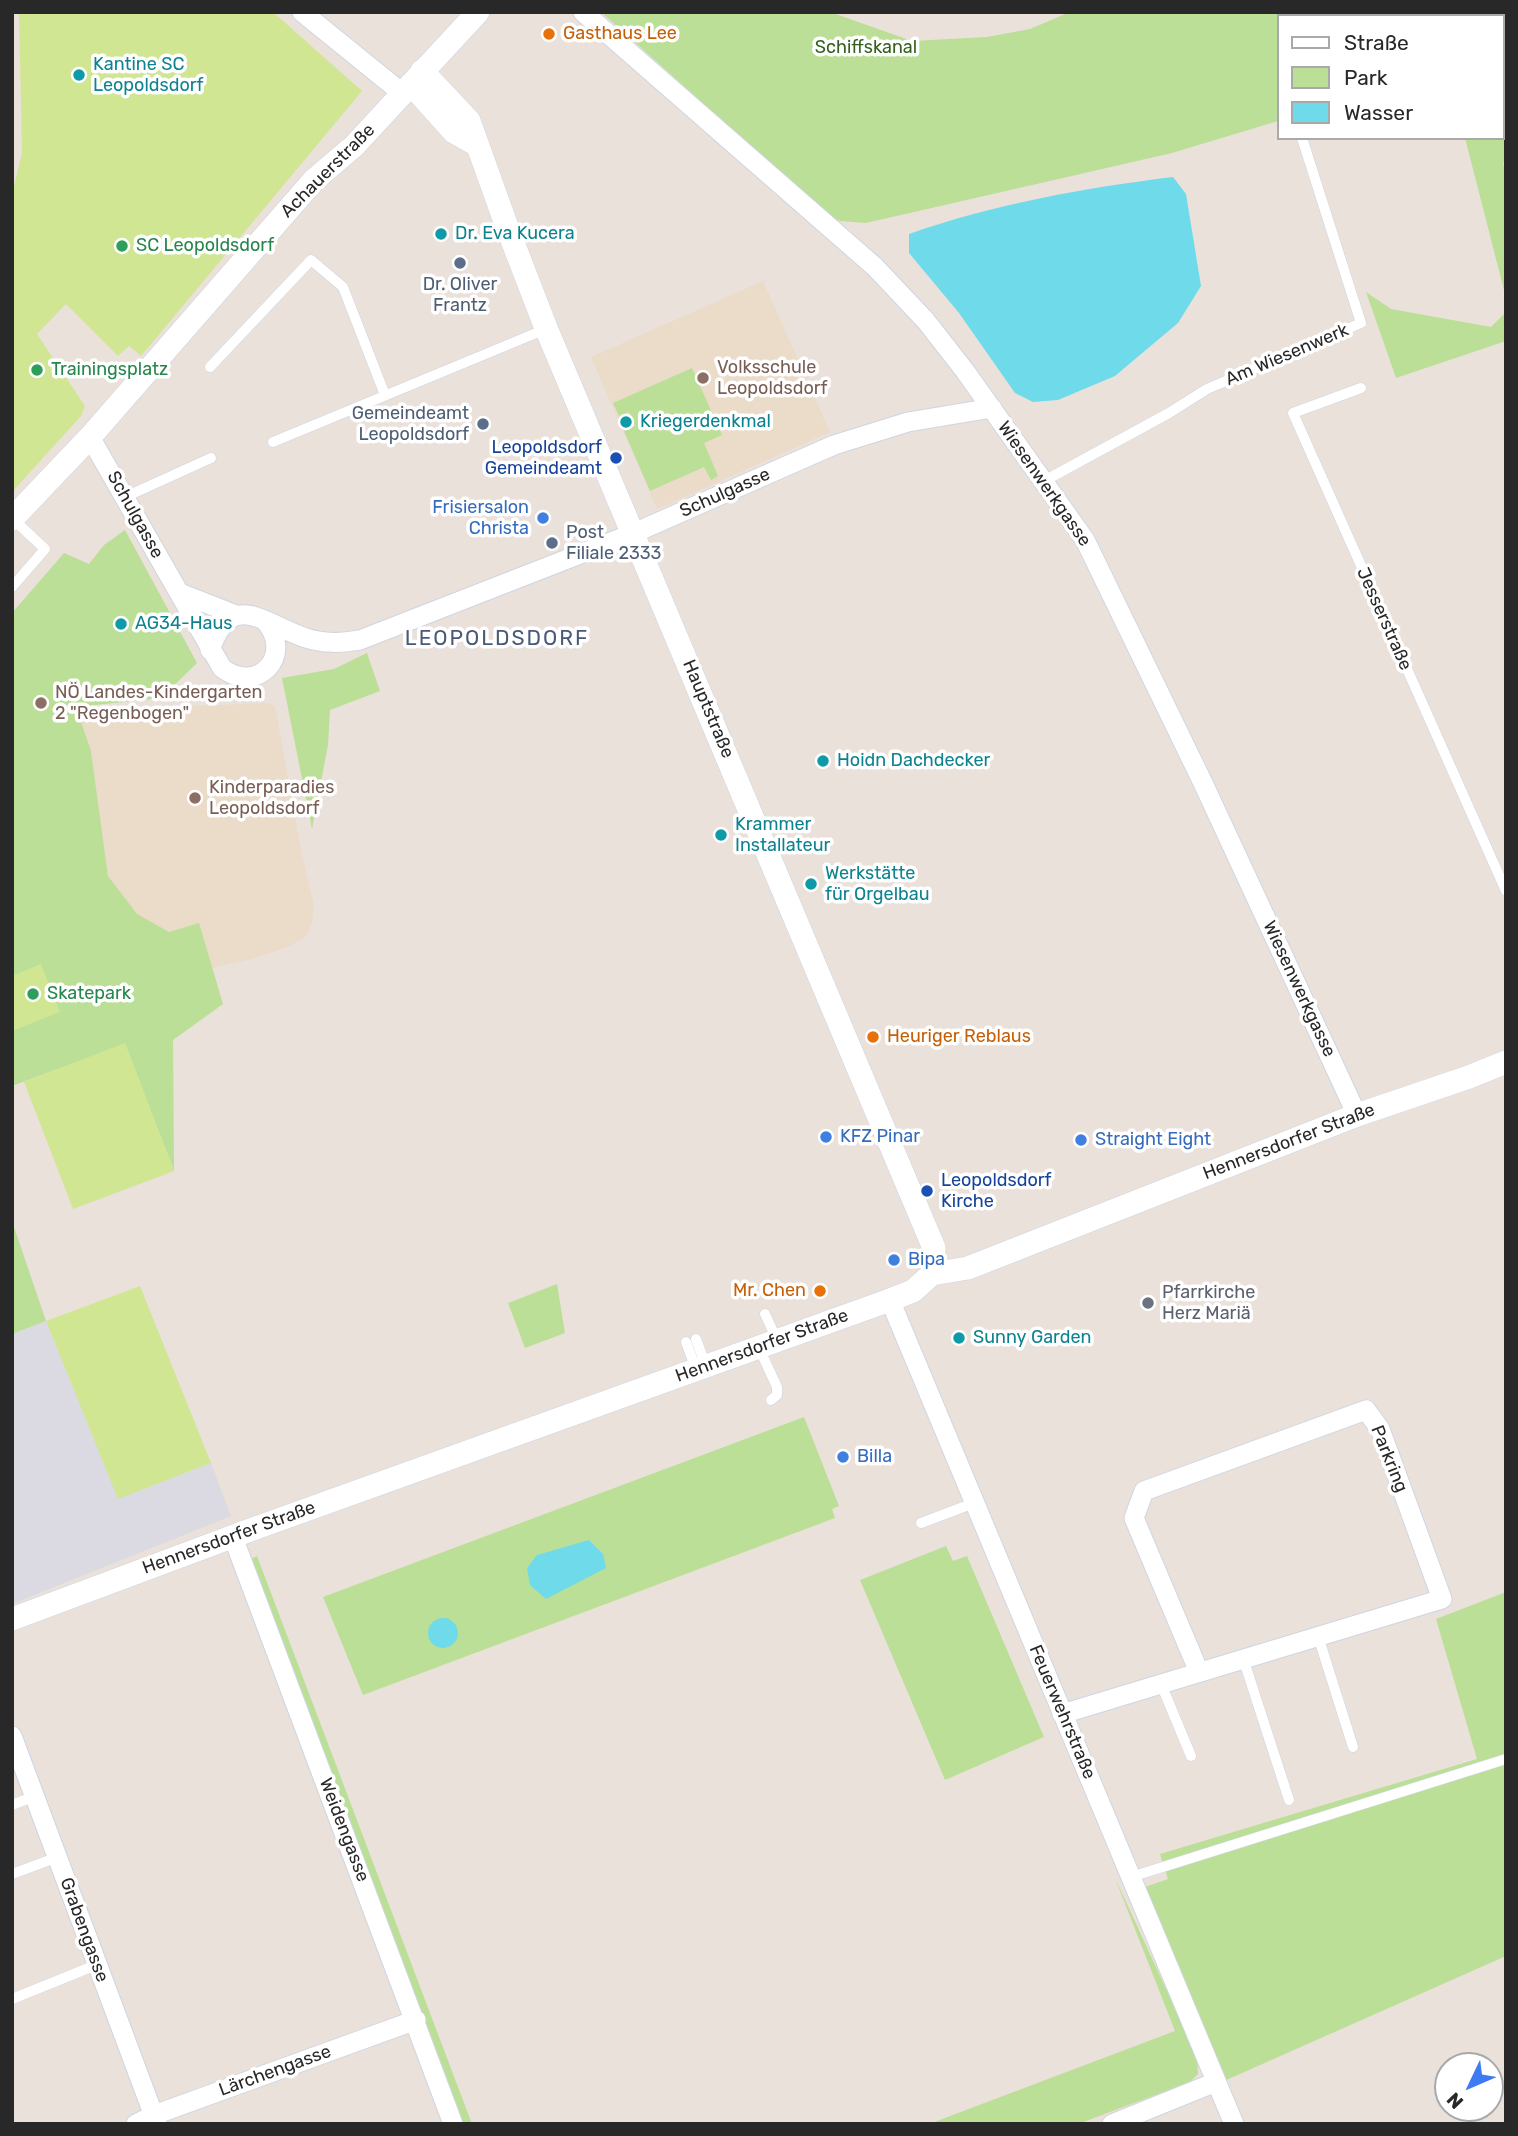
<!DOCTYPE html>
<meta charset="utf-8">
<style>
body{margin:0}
#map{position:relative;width:1518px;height:2136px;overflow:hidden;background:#eae1da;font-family:Rubik,sans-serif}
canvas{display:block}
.frame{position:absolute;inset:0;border:14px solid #282828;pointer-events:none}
.legend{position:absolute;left:1277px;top:14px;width:228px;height:126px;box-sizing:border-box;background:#fff;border:2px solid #a9a9a9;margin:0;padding:9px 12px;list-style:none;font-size:21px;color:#282828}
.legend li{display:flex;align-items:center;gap:14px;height:35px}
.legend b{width:35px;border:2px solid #a9a9a9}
.north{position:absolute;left:1434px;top:2052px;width:70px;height:70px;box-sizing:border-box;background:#fff;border:2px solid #a9a9a9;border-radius:50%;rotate:226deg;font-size:19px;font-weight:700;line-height:28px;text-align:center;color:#282828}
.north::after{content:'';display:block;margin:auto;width:24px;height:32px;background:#3e7bf3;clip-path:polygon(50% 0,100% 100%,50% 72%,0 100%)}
</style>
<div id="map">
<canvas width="1518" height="2136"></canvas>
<div class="frame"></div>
<ul class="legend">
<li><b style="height:9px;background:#fff"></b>Straße</li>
<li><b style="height:19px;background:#bbdf97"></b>Park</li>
<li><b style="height:19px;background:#6fdbea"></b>Wasser</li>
</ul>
<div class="north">N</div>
</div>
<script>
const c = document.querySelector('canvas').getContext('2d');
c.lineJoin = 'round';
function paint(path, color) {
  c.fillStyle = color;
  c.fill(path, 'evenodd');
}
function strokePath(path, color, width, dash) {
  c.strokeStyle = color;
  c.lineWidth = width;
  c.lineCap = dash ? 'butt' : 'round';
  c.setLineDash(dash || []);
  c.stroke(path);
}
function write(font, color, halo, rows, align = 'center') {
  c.font = font + ' Rubik,sans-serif';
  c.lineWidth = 7;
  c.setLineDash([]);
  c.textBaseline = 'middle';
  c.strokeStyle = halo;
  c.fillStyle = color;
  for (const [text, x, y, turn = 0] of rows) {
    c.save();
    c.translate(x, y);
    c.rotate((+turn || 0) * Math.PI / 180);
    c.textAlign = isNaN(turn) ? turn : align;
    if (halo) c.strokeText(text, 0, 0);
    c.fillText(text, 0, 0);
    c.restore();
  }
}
const industrial = new Path2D(`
 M46,1321L118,1498L211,1463L231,1516L12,1604V1334Z`);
const education = new Path2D(`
 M763,281L830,432L657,509L591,357Z
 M267,703L275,706L300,846L314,906L312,922L306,936L288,947L251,959L177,976L108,876L91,751L79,714L148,707L169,723L194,706Z`);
const green = new Path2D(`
 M601,12H830L912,41L987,37L1030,29L1070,12H1506V162L1503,163L1506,175V298L1465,138H1502V16H1278V121L1172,153L866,223L840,221L828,215Z
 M1366,292L1391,309L1491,327L1506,312V341L1396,378Z
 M692,368L722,435L704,443L718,476L711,480L704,467L650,491L624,431L635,426L629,412L619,416L613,403Z
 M125,530L197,663L161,698L76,707L91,751L108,876L137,914L169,932L199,923L223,1004L173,1040L174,1171L125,1044L12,1086V613L64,553L89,564L104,545Z
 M367,653L380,691L330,710L328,745L312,829L282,678L334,669Z
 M12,1221L46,1321L12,1334Z
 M557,1284L565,1333L525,1348L508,1303Z
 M804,1417L839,1506L832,1509L835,1518L363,1695L323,1597Z
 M946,1546L953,1561L967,1556L1044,1737L945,1780L860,1580Z
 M257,1556L472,2124H461L248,1561Z
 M1506,1592V1956L1224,2081L1145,1887L1168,1879L1160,1854L1477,1759L1436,1619Z
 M1115,1878L1197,2056L1198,2074L1190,2082L1078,2124H929L1175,2031Z`);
const pitch = new Path2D(`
 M19,12H273L362,91L141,356L129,346L118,356L66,304L37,334L85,406L81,416L12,492V308L14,300L12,297V194L22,153Z
 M41,964L60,1012L12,1031V976Z
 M125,1043L174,1171L73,1209L24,1082Z
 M140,1286L211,1463L118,1499L46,1321Z`);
const water = new Path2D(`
 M1173,177L1186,194L1201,286L1178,323L1115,376L1058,400L1033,402L1015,393L959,313L909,253V234C994,204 1084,188 1173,177Z
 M589,1540L603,1554L606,1568L546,1599L530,1585L527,1568L537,1555Z
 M428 1633a15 15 0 1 1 30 0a15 15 0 1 1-30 0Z`);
const service = new Path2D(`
 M210,367L311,260L343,287L385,395
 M1361,388L1293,413L1506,891
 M273,442L546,329
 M1044,481L1169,413L1207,389L1361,323L1302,138
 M125,497L211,458
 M12,587L45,549L13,519
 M765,1314L777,1340
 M696,1339L706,1366
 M686,1342L696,1369
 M759,1348L777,1387V1395L771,1400
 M921,1523L974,1503
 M1318,1636L1353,1747
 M1243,1658L1289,1800
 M1161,1684L1191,1756
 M12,1805L35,1796
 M12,1874L58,1857
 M1131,1877L1506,1759
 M12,1999L96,1965`);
const minor = new Path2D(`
 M302,12L402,93
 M583,12L875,267L926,321L965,371L1085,540L1203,783L1357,1115
 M90,437L222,668C257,695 294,656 266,622
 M180,593L236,615
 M210,650C232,588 263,624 306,638C325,644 341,643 360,640L634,533L834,445L908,422L992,408
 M890,1300L1234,2124
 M233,1537L453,2124
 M1062,1714L1442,1599L1380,1429L1366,1410L1144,1491L1134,1518L1199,1672
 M12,1736L157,2124
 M136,2124L154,2115L416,2020
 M1112,2124L1216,2082`);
const tertiary = new Path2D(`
 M422,71L469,121L507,227L546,328L934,1248L932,1274
 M411,84L454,132L477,145
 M12,519L90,437L314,180L354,146L478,12
 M12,1619L253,1529L890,1300L913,1291L932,1274L968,1268L1357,1115L1469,1077L1506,1062`);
const markers = [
 [549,34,7,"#e8710a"],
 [79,75,7,"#0f9aa8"],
 [441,234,7,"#0f9aa8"],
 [122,246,7,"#2e9e5b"],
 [460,263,7,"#5c6f8a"],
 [37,370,7,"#2e9e5b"],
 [703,378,7,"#8d6e63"],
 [626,422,7,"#0f9aa8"],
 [483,424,7,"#5c6f8a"],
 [616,458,7,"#1a4fb4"],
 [543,518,7,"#3f7fe0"],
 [552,543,7,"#5c6f8a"],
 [121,624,7,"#0f9aa8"],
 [41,703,7,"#8d6e63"],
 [823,761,7,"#0f9aa8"],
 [195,798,7,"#8d6e63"],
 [721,835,7,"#0f9aa8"],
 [811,884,7,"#0f9aa8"],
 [33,994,7,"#2e9e5b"],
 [873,1037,7,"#e8710a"],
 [826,1137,7,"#3f7fe0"],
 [1081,1140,7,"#3f7fe0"],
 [927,1191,7,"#1a4fb4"],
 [894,1260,7,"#3f7fe0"],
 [820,1291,7,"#e8710a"],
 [1148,1303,7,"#6b7280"],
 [959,1338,7,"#0f9aa8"],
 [843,1457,7,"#3f7fe0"]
];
const foodNames = [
 ["Gasthaus Lee",563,34],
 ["Heuriger Reblaus",887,1037],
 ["Mr. Chen",806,1291,"right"]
];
const parkNames = [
 ["Schiffskanal",866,48]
];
const cultureNames = [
 ["Kantine SC",93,65],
 ["Leopoldsdorf",93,86],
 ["Dr. Eva Kucera",455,234],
 ["Kriegerdenkmal",640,422],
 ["AG34-Haus",135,624],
 ["Hoidn Dachdecker",837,761],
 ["Krammer",735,825],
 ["Installateur",735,846],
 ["Werkstätte",825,874],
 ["für Orgelbau",825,895],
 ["Sunny Garden",973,1338]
];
const streetNames = [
 ["Achauerstraße",328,171,-45],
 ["Am Wiesenwerk",1287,355,-23],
 ["Wiesenwerkgasse",1044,484,55],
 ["Schulgasse",725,493,-24],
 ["Schulgasse",135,515,61],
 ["Jesserstraße",1384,619,66],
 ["Hauptstraße",708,709,67],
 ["Wiesenwerkgasse",1299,989,65],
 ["Hennersdorfer Straße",1289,1142,-21],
 ["Hennersdorfer Straße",762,1346,-20],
 ["Parkring",1389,1459,68],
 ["Hennersdorfer Straße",229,1538,-20],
 ["Feuerwehrstraße",1062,1712,67],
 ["Weidengasse",344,1830,69],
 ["Grabengasse",84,1930,70],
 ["Lärchengasse",275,2071,-20]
];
const leisureNames = [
 ["SC Leopoldsdorf",136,246],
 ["Trainingsplatz",51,370],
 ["Skatepark",47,994]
];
const serviceNames = [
 ["Dr. Oliver",460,285],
 ["Frantz",460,306],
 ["Gemeindeamt",469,414,"right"],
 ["Leopoldsdorf",469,435,"right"],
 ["Post",566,533,"left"],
 ["Filiale 2333",566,554,"left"]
];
const educationNames = [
 ["Volksschule",717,368],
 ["Leopoldsdorf",717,389],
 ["NÖ Landes-Kindergarten",55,693],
 ["2 \"Regenbogen\"",55,714],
 ["Kinderparadies",209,788],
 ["Leopoldsdorf",209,809]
];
const transitNames = [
 ["Leopoldsdorf",602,448],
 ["Gemeindeamt",602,469],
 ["Leopoldsdorf",941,1181,"left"],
 ["Kirche",941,1202,"left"]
];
const shopNames = [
 ["Frisiersalon",529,508,"right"],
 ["Christa",529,529,"right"],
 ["KFZ Pinar",840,1137],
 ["Straight Eight",1095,1140],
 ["Bipa",908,1260],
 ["Billa",857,1457]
];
const worshipNames = [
 ["Pfarrkirche",1162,1293],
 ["Herz Mariä",1162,1314]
];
const quarterNames = [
 ["LEOPOLDSDORF",497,639]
];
paint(industrial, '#dbdae2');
paint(education, '#ebdbc9');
paint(green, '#bbdf97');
paint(pitch, '#d0e693');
paint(water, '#6fdbea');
strokePath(service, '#cfd5e1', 11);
strokePath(minor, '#cfd5e1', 21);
strokePath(tertiary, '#cfd5e1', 24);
strokePath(service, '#fff', 10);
strokePath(minor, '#fff', 19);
strokePath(tertiary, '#fff', 23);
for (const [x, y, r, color] of markers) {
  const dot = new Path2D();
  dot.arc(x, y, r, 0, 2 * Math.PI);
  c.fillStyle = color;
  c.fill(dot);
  strokePath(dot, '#fff', 2.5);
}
write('18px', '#c56008', '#fff', foodNames, 'left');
write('18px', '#34611c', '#fff', parkNames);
write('18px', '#0d838f', '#fff', cultureNames, 'left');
write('18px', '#282828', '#fff', streetNames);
write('18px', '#27864d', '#fff', leisureNames, 'left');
write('18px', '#4e5e75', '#fff', serviceNames);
write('18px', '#785e54', '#fff', educationNames, 'left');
write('18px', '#164399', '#fff', transitNames, 'right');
write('18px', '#366cbe', '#fff', shopNames, 'left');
write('18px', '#5b616d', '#fff', worshipNames, 'left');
c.letterSpacing = '2px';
write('21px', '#4a5976', '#fff', quarterNames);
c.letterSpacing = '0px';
</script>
